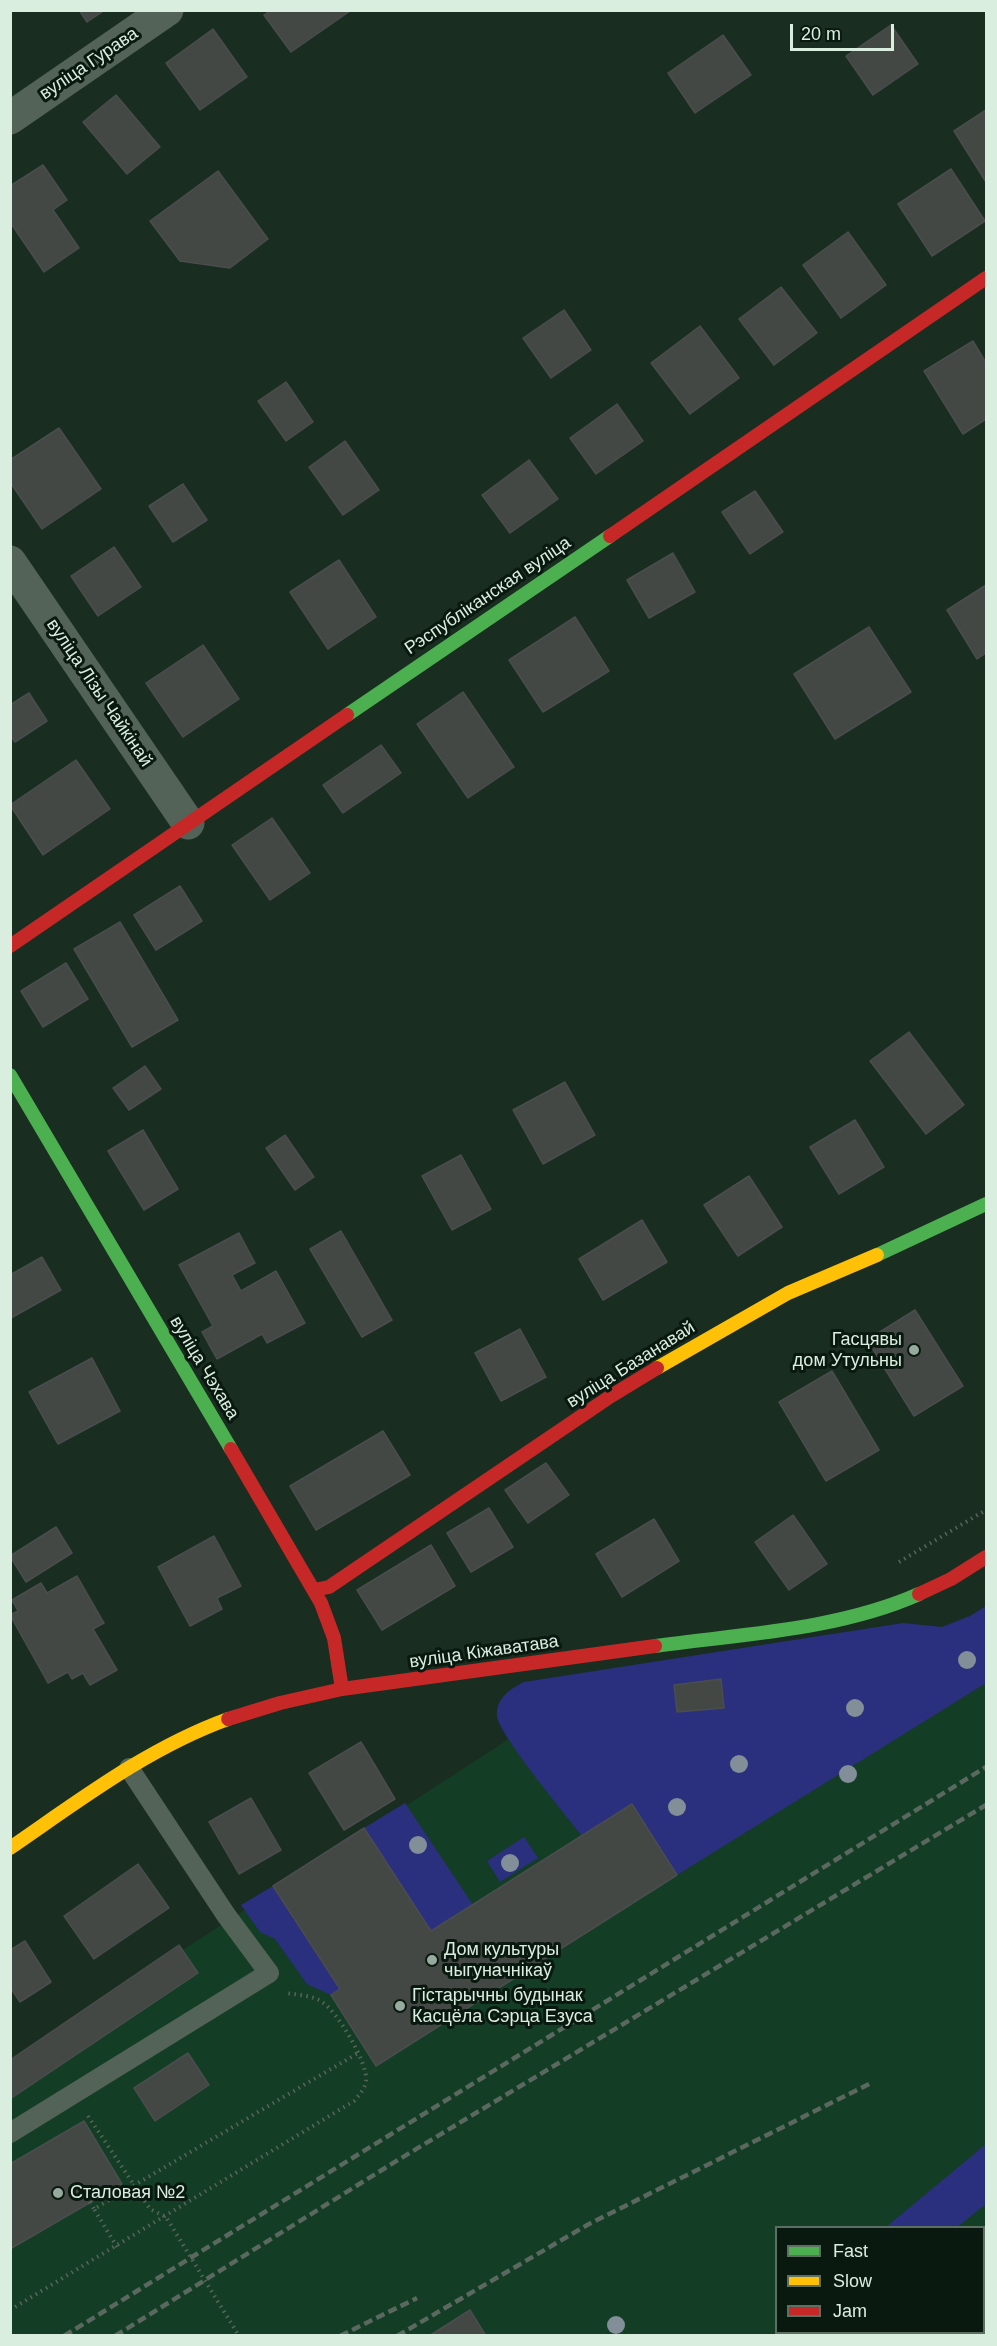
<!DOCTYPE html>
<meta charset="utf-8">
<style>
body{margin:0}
#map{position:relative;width:997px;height:2346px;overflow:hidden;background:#192d21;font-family:Helvetica,sans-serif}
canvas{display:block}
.frame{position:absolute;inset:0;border:12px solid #daeee0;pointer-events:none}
.legend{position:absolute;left:775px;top:2226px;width:210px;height:108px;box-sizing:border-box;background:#0a190f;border:2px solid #5d6e63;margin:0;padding:8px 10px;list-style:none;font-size:18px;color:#daeee0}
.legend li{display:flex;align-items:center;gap:12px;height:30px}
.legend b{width:30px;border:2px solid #5d6e63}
.scale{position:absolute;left:790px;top:24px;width:104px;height:27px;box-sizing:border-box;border:3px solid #daeee0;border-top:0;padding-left:8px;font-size:18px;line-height:21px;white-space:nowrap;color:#daeee0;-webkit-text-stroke:4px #0a190f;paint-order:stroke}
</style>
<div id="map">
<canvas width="997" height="2346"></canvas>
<div class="frame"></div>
<ul class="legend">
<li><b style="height:8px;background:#4caf50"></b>Fast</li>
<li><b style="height:8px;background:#ffc107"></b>Slow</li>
<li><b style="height:8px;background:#c62828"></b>Jam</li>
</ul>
<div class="scale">20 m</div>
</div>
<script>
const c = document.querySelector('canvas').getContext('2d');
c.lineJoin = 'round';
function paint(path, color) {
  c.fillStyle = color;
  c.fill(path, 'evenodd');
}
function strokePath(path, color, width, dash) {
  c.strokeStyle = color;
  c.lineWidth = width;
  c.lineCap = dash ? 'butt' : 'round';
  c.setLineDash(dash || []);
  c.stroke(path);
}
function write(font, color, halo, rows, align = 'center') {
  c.font = font + ' Helvetica,sans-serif';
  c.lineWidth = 6;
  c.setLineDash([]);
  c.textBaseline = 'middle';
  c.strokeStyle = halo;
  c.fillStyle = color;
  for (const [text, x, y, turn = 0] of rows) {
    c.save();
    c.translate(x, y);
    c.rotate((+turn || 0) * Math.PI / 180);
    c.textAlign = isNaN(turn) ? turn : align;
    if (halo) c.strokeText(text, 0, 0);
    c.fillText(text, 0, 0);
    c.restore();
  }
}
const built = new Path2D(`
 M986,1606V2335L11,2336V2061L509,1739L556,1692L943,1637ZM776,2228H984V2332H776Z`);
const green = new Path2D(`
 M986,1606V1683L677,1875L632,1804L582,1836C566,1815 499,1735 497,1716C496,1698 510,1689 524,1682L903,1623L942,1627L970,1616Z
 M405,1803L473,1905L431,1931L364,1828Z
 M524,1837L538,1858L500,1882L487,1861Z
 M273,1886L340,1989L331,1995L307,1984L275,1939L260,1932L241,1905Z
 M986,2144V2204L957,2227H886Z`);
const building = new Path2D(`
 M79,10H105L87,22Z
 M271,10H350V11L291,52L264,15Z
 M891,25L918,64L873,95L846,56Z
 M213,29L247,77L200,110L166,63Z
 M723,35L751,75L695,113L668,73Z
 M116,95L160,147L127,174L83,122Z
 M986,110V182L954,131Z
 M43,165L67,200L53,210L79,248L44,272L10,222V186Z
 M951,169L985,221L932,256L898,204Z
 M218,171L268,239L230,268L180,261L150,221Z
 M848,232L886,285L841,318L803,265Z
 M781,287L817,333L774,365L739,319Z
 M564,310L591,350L551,378L523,338Z
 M700,326L739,378L690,414L651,363Z
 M973,341L986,363V419L963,434L924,371Z
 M286,382L313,422L286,441L258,401Z
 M617,404L643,441L596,474L570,438Z
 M59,428L101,489L42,529L10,482V460Z
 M345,441L379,490L343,515L309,467Z
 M529,460L558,499L510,533L482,495Z
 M183,484L207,520L173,542L149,506Z
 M755,491L783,532L750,554L722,512Z
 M114,547L141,587L98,616L71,576Z
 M673,553L695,592L649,618L627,580Z
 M339,560L376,617L328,649L290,592Z
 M986,585V653L977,659L947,610Z
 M575,617L609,671L543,712L509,660Z
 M869,627L911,692L835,739L794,674Z
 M203,645L239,699L183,737L146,683Z
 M463,692L514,767L468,798L417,724Z
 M29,693L47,721L15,742L10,735V705Z
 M381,745L401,773L343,813L323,785Z
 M76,760L110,809L43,855L10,805Z
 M272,818L310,873L270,900L232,845Z
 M180,886L202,921L156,950L134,915Z
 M120,922L178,1020L132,1047L74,949Z
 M66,963L88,999L43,1027L21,991Z
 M909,1032L964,1105L926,1134L870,1061Z
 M145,1066L161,1089L129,1110L113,1088Z
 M565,1082L595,1135L543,1164L513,1110Z
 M855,1120L884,1167L839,1194L810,1147Z
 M143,1130L178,1189L144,1210L108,1151Z
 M285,1135L314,1177L295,1190L266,1148Z
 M461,1155L491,1209L452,1230L422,1176Z
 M749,1176L782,1227L738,1256L704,1205Z
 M642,1220L667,1262L603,1300L579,1259Z
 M341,1231L392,1320L362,1337L310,1249Z
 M239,1233L255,1263L232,1275L241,1291L276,1271L305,1323L267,1343L262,1334L217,1359L202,1332L213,1326L179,1265Z
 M42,1257L61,1290L11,1318L10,1275Z
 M915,1310L963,1386L914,1416L867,1340Z
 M520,1329L546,1377L501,1401L475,1353Z
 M92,1358L120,1411L58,1444L29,1392Z
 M832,1371L879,1450L826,1481L779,1402Z
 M383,1431L410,1475L316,1530L290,1486Z
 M546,1463L569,1495L528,1523L505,1490Z
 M489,1508L513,1547L471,1572L447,1533Z
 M793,1515L827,1564L789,1590L755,1542Z
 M654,1519L679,1561L622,1597L596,1554Z
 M56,1527L72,1553L26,1582L10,1556Z
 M214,1536L241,1586L217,1598L222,1609L190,1626L158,1567Z
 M431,1545L455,1586L382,1630L357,1590Z
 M77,1576L104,1623L93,1629L117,1670L90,1685L83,1673L72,1679L68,1672L48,1683L10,1615L18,1611L12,1600L41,1583L47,1593Z
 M721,1679L724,1708L677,1712L674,1685Z
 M361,1742L395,1799L344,1830L309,1773Z
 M251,1798L281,1850L239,1874L209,1822Z
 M632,1804L677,1875L376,2066L331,1995L340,1989L273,1886L364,1828L431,1931Z
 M138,1864L169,1908L94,1959L64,1916Z
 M25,1941L51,1982L20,2002L10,1987V1950Z
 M179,1945L198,1973L10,2099V2060Z
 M188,2053L209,2085L155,2121L134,2088Z
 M84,2121L122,2184L10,2249V2164Z
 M470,2310L486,2336H429Z`);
const path = new Path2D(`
 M899,1562L986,1510
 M88,2116L150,2209L166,2217L239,2336
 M90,2202L94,2209
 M117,2247L94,2209L358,2053
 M10,2310L354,2101C359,2095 364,2090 366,2082C369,2064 337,2011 322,2002C312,1995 298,1995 286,1993`);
const lane = new Path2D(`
 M10,2133L269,1973L226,1915L129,1768`);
const street = new Path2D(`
 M10,118L167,10
 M10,562L188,823`);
const fast = new Path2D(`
 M347,715L610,536
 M10,1075L231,1449
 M877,1255L986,1204
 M655,1646C742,1634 838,1630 919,1594`);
const slow = new Path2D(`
 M657,1368L788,1293L877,1255
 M10,1848C80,1800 148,1748 228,1719`);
const jam = new Path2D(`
 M610,536L986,278
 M10,946L347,715
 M231,1449L321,1603L334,1638L342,1689
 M314,1590L329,1587L611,1396L657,1368
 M919,1594L951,1579L986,1557
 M228,1719L280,1703L342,1689L655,1646`);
const rail = new Path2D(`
 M984,2234L986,2232
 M984,2268L986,2266
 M64,2336L986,1767
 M115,2336L398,2160L986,1805
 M340,2336L417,2298
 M397,2336L589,2224L873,2082
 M850,2336L854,2332
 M895,2336L899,2332`);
const trees = [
 [967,1660],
 [855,1708],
 [739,1764],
 [848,1774],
 [677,1807],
 [418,1845],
 [510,1863],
 [616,2325]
];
const markers = [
 [914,1350,6,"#96aa9d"],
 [432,1960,6,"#96aa9d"],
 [400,2006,6,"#96aa9d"],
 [58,2193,6,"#96aa9d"]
];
const streetNames = [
 ["вуліца Гурава",89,64,-34],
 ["Рэспубліканская вуліца",488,596,-34],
 ["вуліца Лізы Чайкінай",99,693,56],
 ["вуліца Базанавай",631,1365,-32],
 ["вуліца Чэхава",204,1368,59],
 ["вуліца Кіжаватава",484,1652,-8]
];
const poiNames = [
 ["Гасцявы",902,1340,"right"],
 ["дом Утульны",902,1361,"right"],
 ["Дом культуры",444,1950],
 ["чыгуначнікаў",444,1971],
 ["Гістарычны будынак",412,1996],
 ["Касцёла Сэрца Езуса",412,2017],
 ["Сталовая №2",70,2193]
];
paint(built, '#133d24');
paint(green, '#2a307e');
paint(building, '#434845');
strokePath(building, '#4a4d4d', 1.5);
strokePath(path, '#57655c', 4, [1.5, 4.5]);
strokePath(lane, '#546358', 20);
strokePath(street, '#546358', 33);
strokePath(fast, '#4caf50', 14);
strokePath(slow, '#ffc107', 14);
strokePath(jam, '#c62828', 14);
strokePath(rail, '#5a685f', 4.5, [9, 4.5]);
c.fillStyle = '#828e98';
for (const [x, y] of trees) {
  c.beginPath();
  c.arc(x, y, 9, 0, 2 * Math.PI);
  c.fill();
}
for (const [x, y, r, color] of markers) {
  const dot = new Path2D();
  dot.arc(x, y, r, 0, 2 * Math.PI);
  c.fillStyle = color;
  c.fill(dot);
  strokePath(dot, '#0a190f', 2);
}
write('18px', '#daeee0', '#0a190f', streetNames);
write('18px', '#daeee0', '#0a190f', poiNames, 'left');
</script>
